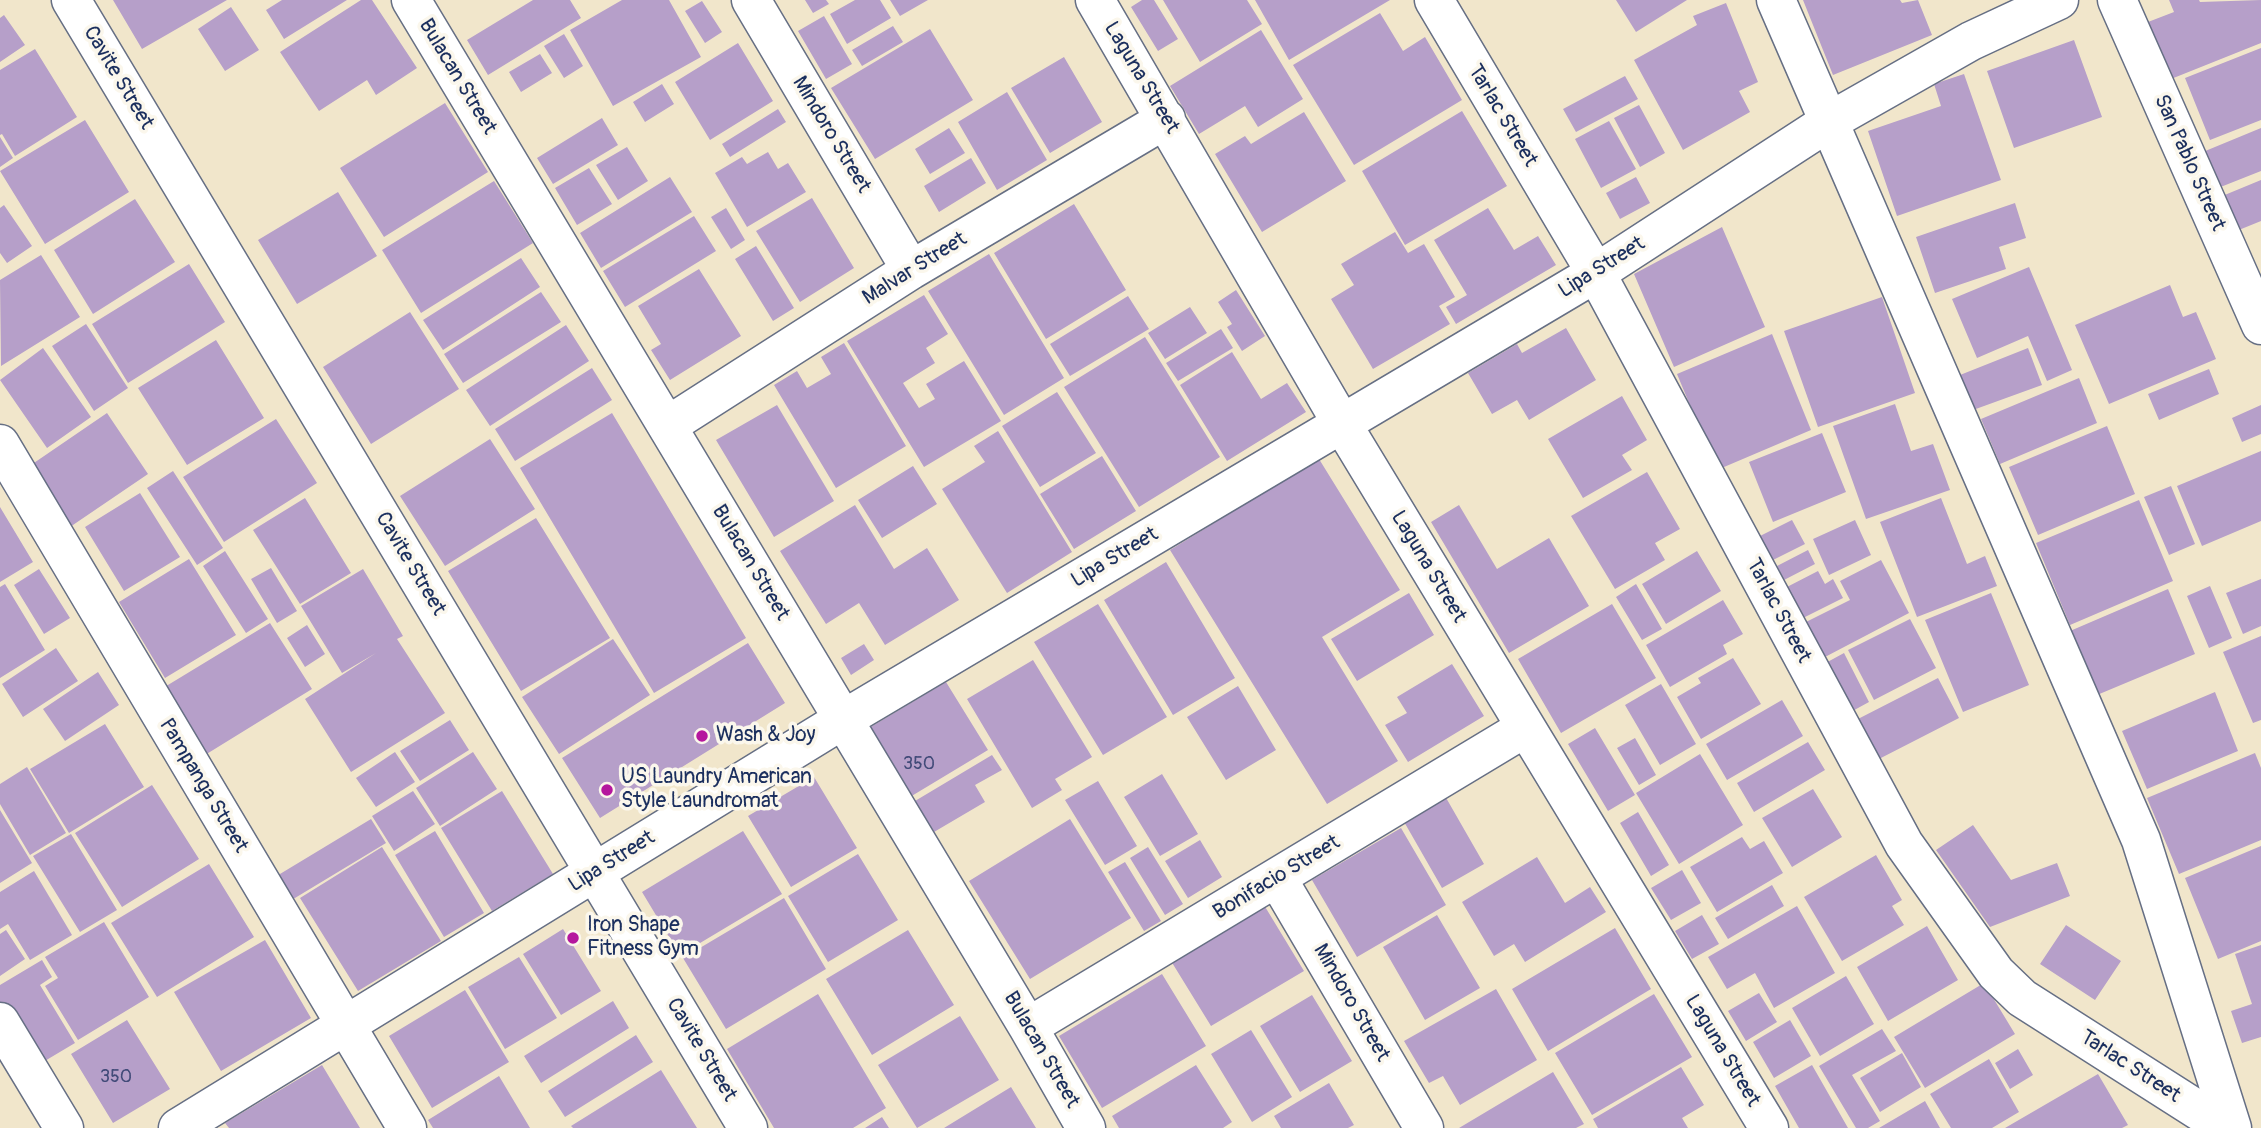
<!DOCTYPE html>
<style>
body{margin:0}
canvas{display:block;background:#f1e6cb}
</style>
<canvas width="2261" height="1128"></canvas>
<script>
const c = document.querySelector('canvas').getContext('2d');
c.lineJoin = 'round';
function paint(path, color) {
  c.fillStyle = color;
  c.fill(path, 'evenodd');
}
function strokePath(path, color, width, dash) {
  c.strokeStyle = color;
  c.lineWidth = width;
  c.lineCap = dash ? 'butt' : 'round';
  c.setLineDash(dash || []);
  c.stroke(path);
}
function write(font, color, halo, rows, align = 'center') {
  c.font = font + ' Pangolin,sans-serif';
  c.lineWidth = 7;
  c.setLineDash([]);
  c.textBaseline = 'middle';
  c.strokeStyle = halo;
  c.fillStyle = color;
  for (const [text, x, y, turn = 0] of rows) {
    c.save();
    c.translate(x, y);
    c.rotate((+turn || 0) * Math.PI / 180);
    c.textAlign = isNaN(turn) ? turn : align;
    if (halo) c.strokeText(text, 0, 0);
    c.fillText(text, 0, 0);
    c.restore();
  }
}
const building = new Path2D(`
 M113,0H227L142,49Z
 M282,0H347L284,39L266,10Z
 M361,0H372L417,68L376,95L367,80L319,111L280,52Z
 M533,0H570L581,18L488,75L467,40Z
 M622,0H669L701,57L613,106L570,30Z
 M805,0H826L829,4L813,13Z
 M855,0H880L891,18L847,44L830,14Z
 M890,0H928L900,16Z
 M1142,0H1154L1178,39L1158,51L1131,7Z
 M1163,0H1247L1262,24L1200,62Z
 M1255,0H1390L1289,60Z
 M1616,0H1687L1636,32Z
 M1803,0H1900L1902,3L1918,0L1932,35L1833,75Z
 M2169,0H2199L2200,2L2261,0V43L2171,79L2148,22L2174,12Z
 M702,1L722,32L705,43L685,11Z
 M1726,3L1758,82L1739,91L1750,112L1683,150L1634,60L1697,25L1693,16Z
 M231,7L259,50L225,71L198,29Z
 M1380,13L1403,51L1425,37L1462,100L1354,165L1293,65Z
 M4,15L25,45L0,62V18Z
 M824,16L852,64L826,79L798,31Z
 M893,26L903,42L862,66L852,50Z
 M930,29L973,100L875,159L831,88Z
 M1261,30L1303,99L1258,127L1245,106L1199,134L1170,86Z
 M564,34L583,66L564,78L544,46Z
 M2074,40L2102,117L2014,148L1987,71Z
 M738,43L773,101L710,140L675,82Z
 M2261,48V120L2210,140L2185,78Z
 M35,49L77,117L15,156L2,134L0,135V70Z
 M540,54L552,73L521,92L509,72Z
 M1064,57L1102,122L1050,153L1011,88Z
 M1964,74L2001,180L1897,216L1868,131L1941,106L1934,84Z
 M1625,76L1638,99L1576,132L1563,109Z
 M662,84L674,104L645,122L633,102Z
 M1007,92L1047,160L997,190L958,122Z
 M445,103L488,172L384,237L340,168Z
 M1639,105L1665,153L1640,167L1614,118Z
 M778,109L786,122L730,157L722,144Z
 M1462,111L1507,186L1405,245L1362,171Z
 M1304,112L1346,181L1262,232L1215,154L1245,136L1251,144Z
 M602,118L618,145L553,184L537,158Z
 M85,120L129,192L45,244L0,171Z
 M1609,121L1636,169L1601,188L1575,139Z
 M949,128L965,153L930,174L915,149Z
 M2261,128V171L2213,190L2198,154Z
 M0,137L13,158L0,167Z
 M627,147L648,181L618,200L596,165Z
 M768,152L778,169L788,163L806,192L747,227L715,173L742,157L747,164Z
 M971,158L986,183L939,212L924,186Z
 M589,168L612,204L577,225L555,188Z
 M670,177L692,212L601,268L580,233Z
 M1636,177L1650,203L1620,219L1606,193Z
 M2261,180V221L2229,234L2215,199Z
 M494,181L533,243L421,313L382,250Z
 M338,192L377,256L297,304L258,240Z
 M812,198L854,268L800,302L756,231Z
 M135,199L175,262L93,314L54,250Z
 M2015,203L2026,238L1999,247L2006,269L1935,293L1916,237Z
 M1074,204L1126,290L1046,339L994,253Z
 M4,205L32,246L7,263L0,253V208Z
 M726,208L745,240L731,249L711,217Z
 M1488,208L1514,250L1538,236L1556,265L1456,324L1446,307L1467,295L1434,240Z
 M694,216L716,251L625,307L603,271Z
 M1722,227L1765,327L1674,367L1634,274Z
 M1395,232L1408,253L1424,244L1455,297L1439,306L1450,324L1373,369L1331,299L1354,285L1341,264Z
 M756,246L794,308L773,321L735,259Z
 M989,254L1064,378L1004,415L928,291Z
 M41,255L80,317L1,366L0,280Z
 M521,258L540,287L443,350L423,320Z
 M189,264L225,322L128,383L92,324Z
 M2029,267L2072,370L2047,381L2028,336L1977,358L1952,299Z
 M699,269L741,336L670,380L651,350L661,344L638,306Z
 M2170,285L2183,317L2196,312L2216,359L2109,404L2075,325Z
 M1236,290L1265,336L1242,351L1227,327L1232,324L1218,302Z
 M541,292L561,322L463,383L444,354Z
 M924,295L948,334L926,348L935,363L903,383L919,408L935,399L926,384L964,361L1001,421L924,467L847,341Z
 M1128,296L1149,329L1070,376L1050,344Z
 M1882,297L1915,393L1818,427L1784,331Z
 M1190,307L1207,333L1165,359L1148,333Z
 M410,312L459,389L371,444L323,367Z
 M86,324L128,388L94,411L52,346Z
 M566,325L589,361L490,426L466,390Z
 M1566,328L1596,380L1529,420L1517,400L1492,414L1468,373L1517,344L1522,353Z
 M1221,329L1233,348L1178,381L1166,363Z
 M1772,334L1811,430L1717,470L1677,374Z
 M1145,337L1220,457L1139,507L1064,387Z
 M216,340L264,418L187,465L138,388Z
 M844,343L906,446L836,488L774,385L797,371L807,388L831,374L821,357Z
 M43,348L91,417L47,448L0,380Z
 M2028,348L2042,385L1973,410L1960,375Z
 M1232,352L1261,399L1287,383L1306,412L1227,461L1180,385Z
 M592,368L612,400L515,461L495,429Z
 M2209,369L2219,394L2159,420L2148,394Z
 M2079,378L2097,423L2000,464L1981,419Z
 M1057,392L1096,453L1040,487L1002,426Z
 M1622,396L1647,440L1622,455L1632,470L1583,498L1548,439Z
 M1895,404L1911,451L1933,444L1950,490L1866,519L1833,426Z
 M777,405L834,501L774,537L716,440Z
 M2261,405V434L2242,442L2232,418Z
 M107,413L148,474L70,527L28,467Z
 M612,413L746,638L654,693L520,468Z
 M276,419L317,483L224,542L183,477Z
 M2107,426L2135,494L2038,535L2009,467Z
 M998,431L1072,552L1007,593L942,489L985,462L974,446Z
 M1822,433L1846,492L1773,522L1749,462Z
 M490,439L535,509L445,566L400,496Z
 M2261,451V521L2202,546L2177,486Z
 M1102,456L1136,511L1074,549L1040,494Z
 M1319,459L1400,590L1322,637L1398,761L1327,804L1170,550Z
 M913,466L937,504L882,538L858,500Z
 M173,471L223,548L197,565L147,488Z
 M1647,472L1680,529L1655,543L1665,560L1615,589L1571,516Z
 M2171,486L2195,544L2169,555L2144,497Z
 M140,493L180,557L124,591L85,527Z
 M305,498L351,573L300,604L253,530Z
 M1941,498L1967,564L1985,556L1997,586L1917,617L1880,522Z
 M2139,500L2173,581L2070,625L2036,543Z
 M855,505L894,569L927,548L959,600L885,645L859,603L826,624L780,551Z
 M1459,505L1497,569L1549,538L1589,606L1509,653L1431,522Z
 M0,507L33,562L0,582Z
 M536,518L610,638L521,691L448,571Z
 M1792,520L1805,544L1771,561L1758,537Z
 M1855,520L1871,555L1829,575L1813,539Z
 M1808,550L1815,564L1784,580L1777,566Z
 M225,551L268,619L246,633L203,566Z
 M1697,551L1721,591L1666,624L1642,584Z
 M189,559L236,635L165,678L119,602Z
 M1881,560L1909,613L1825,657L1806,622L1850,600L1840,581Z
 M1166,562L1235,678L1173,715L1104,600Z
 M271,568L297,611L277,623L251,579Z
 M39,569L70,618L44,634L14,585Z
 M363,569L403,636L397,639L445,713L351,772L305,699L376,653L342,673L301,606Z
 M1818,571L1825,584L1833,579L1843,598L1801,619L1785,588Z
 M2261,579V626L2243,634L2226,593Z
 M5,584L45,650L0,678V587Z
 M1636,584L1662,629L1642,640L1616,597Z
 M2210,586L2232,638L2209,648L2187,596Z
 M2168,589L2195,654L2097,695L2070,631Z
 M1409,593L1434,635L1357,681L1331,639Z
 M1991,593L2029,685L1963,712L1925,620Z
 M1723,600L1743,634L1723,645L1727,654L1670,687L1646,645Z
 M1098,604L1167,717L1103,755L1034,642Z
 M1612,604L1656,678L1561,733L1518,659Z
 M1910,619L1936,668L1874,700L1848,650Z
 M270,623L312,689L205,755L163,688Z
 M307,625L325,654L305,667L287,638Z
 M2261,636V720L2253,723L2223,652Z
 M613,639L650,695L559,754L522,697Z
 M748,643L785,703L600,818L562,758Z
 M864,644L874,660L851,675L841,658Z
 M56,648L78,681L23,717L2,684Z
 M1844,653L1869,702L1847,714L1822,665Z
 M1733,658L1761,704L1701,739L1677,697L1701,683L1698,678Z
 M1033,660L1092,757L1055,779L1062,790L1032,808L967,699Z
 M1452,664L1484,716L1408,762L1385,725L1407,713L1397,697Z
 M98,672L119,705L65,741L43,709Z
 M1938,678L1959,718L1877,760L1856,720Z
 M946,682L988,750L910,797L869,728Z
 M1661,684L1696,744L1660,765L1625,705Z
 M1238,686L1276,750L1226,780L1187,717Z
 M2215,692L2238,751L2147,789L2122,731Z
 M1782,700L1803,736L1727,780L1706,744Z
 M450,720L469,750L420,781L400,751Z
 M105,724L144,787L69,833L30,769Z
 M1595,728L1635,795L1608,811L1568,744Z
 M1635,738L1656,775L1639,785L1617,748Z
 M1808,742L1825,770L1754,812L1737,783Z
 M395,752L415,782L376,807L356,778Z
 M473,752L497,789L440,826L416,788Z
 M2255,753L2261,768V840L2179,874L2147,798Z
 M1700,754L1743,825L1679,864L1636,793Z
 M992,755L1002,770L975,785L985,802L934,832L915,801Z
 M27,767L66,833L30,855L0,804V784Z
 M1162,774L1198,834L1160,856L1124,797Z
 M814,777L857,848L791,887L748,816Z
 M1098,781L1137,846L1105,865L1065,800Z
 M152,785L199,859L122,907L75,833Z
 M1813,789L1842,837L1792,867L1762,818Z
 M413,791L435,824L394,851L372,816Z
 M502,791L553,874L492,911L441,828Z
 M1445,796L1484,864L1442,888L1403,820Z
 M0,810L32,863L0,883Z
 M1638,812L1669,865L1651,876L1620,823Z
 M371,819L386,843L290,901L275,877Z
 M1070,819L1131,918L1030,979L969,881Z
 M1973,825L2011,880L2057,863L2070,896L1990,927L1936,850Z
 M1401,828L1446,905L1357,957L1312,880Z
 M435,831L484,913L444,937L395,855Z
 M743,831L782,894L680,955L642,892Z
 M71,834L117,910L80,932L33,856Z
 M1742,837L1750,849L1764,841L1783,873L1717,912L1690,867Z
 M1200,840L1222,877L1188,898L1165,861Z
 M2261,846V941L2218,959L2185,878Z
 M382,847L441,941L358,991L300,898Z
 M1148,847L1183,904L1165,915L1130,858Z
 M858,854L898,920L828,962L788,896Z
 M1876,855L1902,900L1892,906L1904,925L1842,961L1804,897Z
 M1537,857L1565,903L1590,887L1606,912L1525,962L1514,944L1494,956L1462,902Z
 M1125,862L1161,921L1144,931L1108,872Z
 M209,864L254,937L157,997L111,923Z
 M1682,870L1701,903L1671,920L1651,888Z
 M34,871L72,935L30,960L8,924L0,929V892Z
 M1772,885L1784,906L1728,939L1715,918Z
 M784,898L826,969L726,1029L683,958Z
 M1264,905L1304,971L1211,1026L1171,961Z
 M1797,906L1835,973L1774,1008L1755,973L1727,989L1708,957Z
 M1437,915L1480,988L1425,1020L1383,947Z
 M1702,915L1719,944L1692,959L1675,931Z
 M104,922L149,997L78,1040L45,986L58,978L45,957Z
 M2066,925L2121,961L2095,1000L2040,964Z
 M1927,926L1958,980L1888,1021L1857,967Z
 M1615,928L1651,989L1548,1051L1512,989Z
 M563,929L601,991L561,1015L523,954Z
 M6,930L25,959L0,976V934Z
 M908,930L954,1005L872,1055L826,979Z
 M265,940L311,1018L221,1071L174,992Z
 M2261,945V1037L2242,1043L2231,1011L2252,1004L2235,954Z
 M519,957L557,1018L505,1049L468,987Z
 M42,960L52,977L40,985L75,1043L33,1068L0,1012V985Z
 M1162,974L1206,1046L1102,1108L1059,1036Z
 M1846,976L1874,1024L1820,1056L1792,1008Z
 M1984,983L2015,1034L1925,1088L1894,1037Z
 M1496,989L1537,1060L1460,1105L1443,1076L1429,1083L1404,1041Z
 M465,990L509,1062L432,1108L389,1036Z
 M1759,993L1777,1022L1746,1041L1728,1011Z
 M818,994L886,1108L853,1128H774L727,1049Z
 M1654,994L1692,1057L1592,1115L1555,1053Z
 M1312,995L1352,1061L1300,1092L1260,1026Z
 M613,1001L629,1028L541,1083L524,1056Z
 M960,1016L999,1080L917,1128L878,1065Z
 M127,1020L170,1089L113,1123L71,1054Z
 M1790,1020L1811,1056L1774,1078L1753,1042Z
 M1882,1029L1896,1051L1852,1075L1880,1121L1868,1128H1856L1819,1066Z
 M1251,1030L1292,1097L1252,1122L1211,1054Z
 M636,1035L653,1062L565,1117L548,1091Z
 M2018,1049L2033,1075L2010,1089L1995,1063Z
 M1902,1053L1921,1087L1880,1112L1860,1078Z
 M1989,1059L2019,1112L1992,1128H1951L1930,1094Z
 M322,1065L360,1128H229L225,1123Z
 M1196,1065L1232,1122L1223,1128H1119L1112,1116Z
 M1812,1065L1848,1128H1799L1775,1086Z
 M1681,1067L1704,1105L1682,1118L1688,1128H1598L1593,1119Z
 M661,1070L697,1128H573L571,1126Z
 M1553,1072L1584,1124L1576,1128H1459Z
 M2098,1074L2128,1125L2122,1128H2005Z
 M499,1076L530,1128H433L428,1120Z
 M1329,1083L1354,1125L1348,1128H1281L1274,1116Z
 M1011,1087L1036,1128H944Z
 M1925,1101L1940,1128H1879Z
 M882,1117L889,1128H865Z`);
const minor = new Path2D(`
 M71,0L748,1128
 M411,0L1028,1027L1086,1128
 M751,0L911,270
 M1095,0L1342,424L1769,1128
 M1434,0L1596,273L1904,844L1996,973L2022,998L2226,1128
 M1776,0L2141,840L2232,1128
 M2117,0L2261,325
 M667,426L911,270L1166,119
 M0,444L407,1128
 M1277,878L1424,1128
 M0,1022L64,1128
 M1028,1027L1525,728
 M178,1128L844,719L1596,273L1830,121L1971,41L2059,0`);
const markers = [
 [702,736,7,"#b5179e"],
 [607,790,7,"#b5179e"],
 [573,938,7,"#b5179e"]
];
const numberNames = [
 ["350",919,764],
 ["350",116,1077]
];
const streetNames = [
 ["Bulacan Street",457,77,59],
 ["Cavite Street",118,78,59],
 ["Laguna Street",1141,78,59],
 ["Tarlac Street",1502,116,59],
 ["Mindoro Street",831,135,59],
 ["San Pablo Street",2189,163,66],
 ["Lipa Street",1602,268,-32],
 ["Malvar Street",915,269,-32],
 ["Lipa Street",1115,558,-31],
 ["Bulacan Street",750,563,59],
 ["Cavite Street",410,564,59],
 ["Laguna Street",1428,567,59],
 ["Tarlac Street",1778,611,62],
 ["Pampanga Street",203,786,59],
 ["Lipa Street",612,862,-32],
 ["Bonifacio Street",1277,878,-31],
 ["Mindoro Street",1351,1003,60],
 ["Cavite Street",701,1050,59],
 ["Bulacan Street",1041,1050,60],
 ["Laguna Street",1722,1051,59],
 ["Tarlac Street",2130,1067,33]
];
const poiNames = [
 ["Wash & Joy",716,736],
 ["US Laundry American",621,778],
 ["Style Laundromat",621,802],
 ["Iron Shape",587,926],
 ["Fitness Gym",587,950]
];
paint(building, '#b69fc9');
strokePath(minor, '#666f84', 41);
strokePath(minor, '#fff', 38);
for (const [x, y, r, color] of markers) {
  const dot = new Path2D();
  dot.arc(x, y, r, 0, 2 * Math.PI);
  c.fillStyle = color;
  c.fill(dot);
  strokePath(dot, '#fbf7ec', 2.5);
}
write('18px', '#424b79', null, numberNames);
write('21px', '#1b2f5e', '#fbf7ec', streetNames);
write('21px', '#1b2f5e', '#fbf7ec', poiNames, 'left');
</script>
